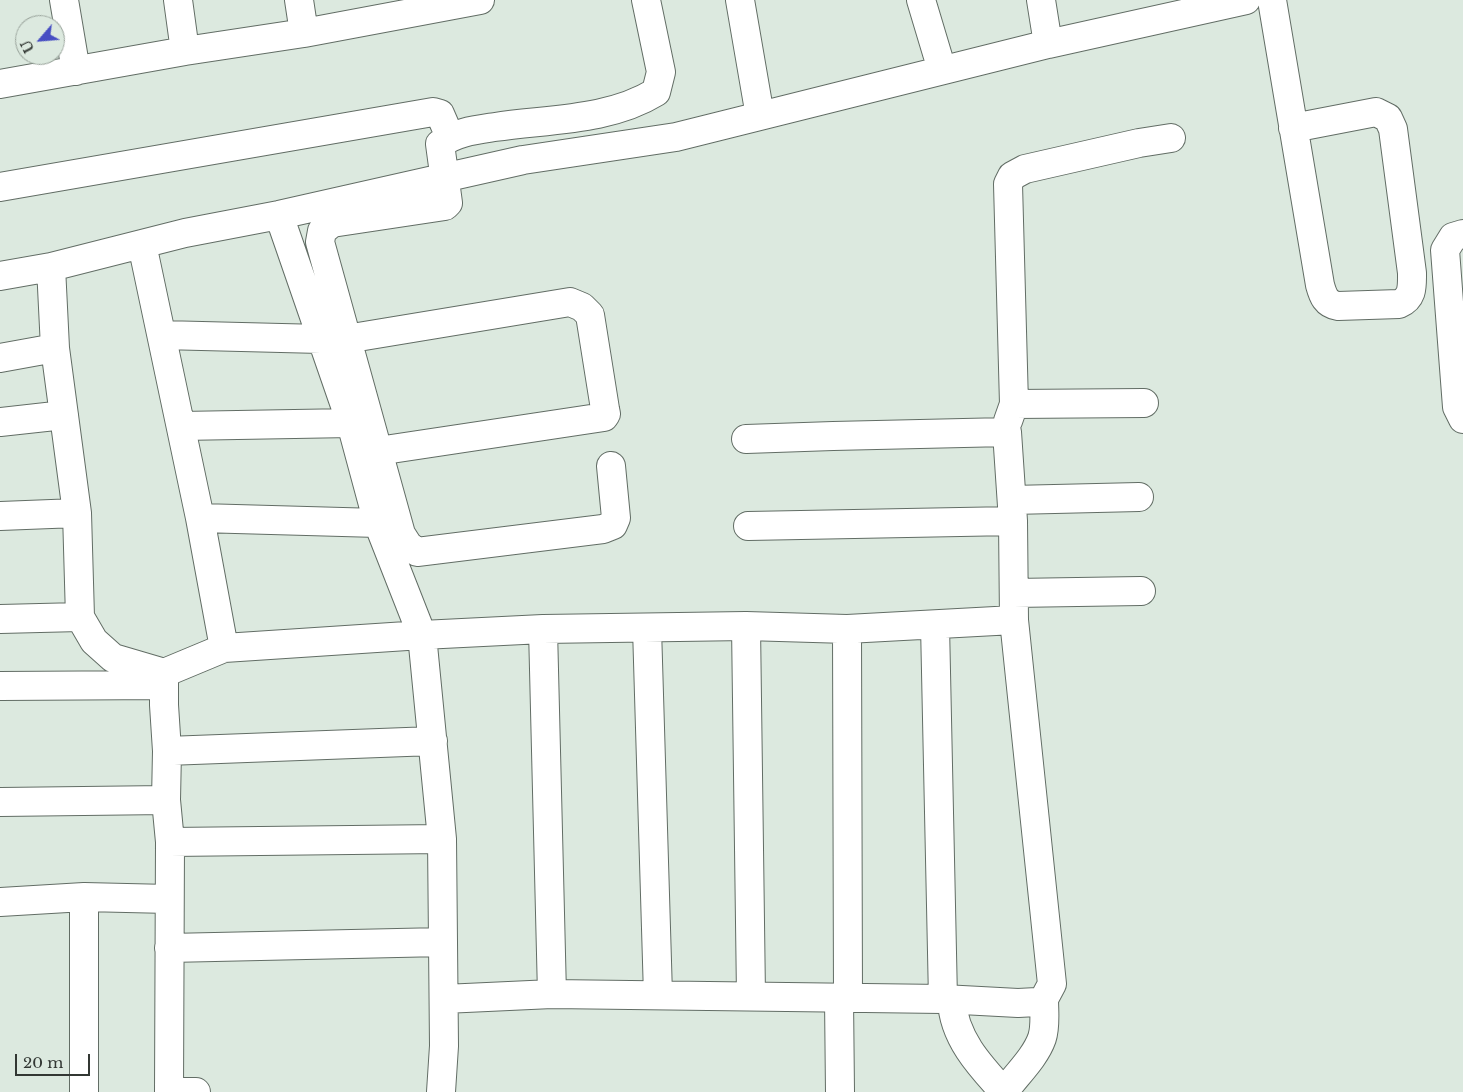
<!DOCTYPE html>
<style>
body{margin:0}
#map{position:relative;width:1463px;height:1092px;overflow:hidden;background:#dce9df;font-family:"Libre Baskerville",serif}
canvas{display:block}
.north{position:absolute;left:15px;top:15px;width:50px;height:50px;box-sizing:border-box;background:#dce9df;border:1px solid #98a29a;border-radius:50%;rotate:243deg;font-size:14px;font-weight:700;line-height:20px;text-align:center;color:#323733}
.north::after{content:'';display:block;margin:auto;width:18px;height:22px;background:#474ec3;clip-path:polygon(50% 0,100% 100%,50% 72%,0 100%)}
.scale{position:absolute;left:15px;top:1054px;width:75px;height:22px;box-sizing:border-box;border:2px solid #323733;border-top:0;padding-left:6px;font-size:15px;line-height:18px;white-space:nowrap;color:#323733;-webkit-text-stroke:4px #dce9df;paint-order:stroke}
</style>
<div id="map">
<canvas width="1463" height="1092"></canvas>
<div class="north">U</div>
<div class="scale">20 m</div>
</div>
<script>
const c = document.querySelector('canvas').getContext('2d');
c.lineJoin = 'round';
function strokePath(path, color, width, dash) {
  c.strokeStyle = color;
  c.lineWidth = width;
  c.lineCap = dash ? 'butt' : 'round';
  c.setLineDash(dash || []);
  c.stroke(path);
}
const minor = new Path2D(`
 M64,0L76,71
 M178,0L185,51
 M299,0L304,33
 M740,0L760,116
 M921,0L942,70
 M1041,0L1048,44
 M1272,0L1320,285C1323,296 1326,304 1338,306L1399,304C1413,298 1412,287 1412,273L1393,129L1388,118L1376,112L1293,128
 M0,84L185,51L304,33L480,0
 M0,187L433,112L440,114L450,137
 M279,215L351,423L378,523L422,635L442,839L444,1046L441,1092
 M1463,234L1453,237L1445,250L1457,407L1463,419
 M142,244L200,518L224,648
 M51,267L55,348L77,513L80,617L94,641L113,658L164,673V705L167,751L166,800L170,842L169,1092
 M0,276L51,267L185,233L279,215L523,160L676,137L1048,44L1246,0
 M162,335L321,339
 M346,339L570,302L582,307L590,315L605,409L606,414L604,417L378,451
 M0,358L55,348
 M1014,404L1008,184L1012,176L1025,169L1139,143L1171,138
 M1008,421L1014,404L1144,403
 M0,422L64,415
 M181,426L351,423
 M611,466L616,518L613,525L603,529L417,552L408,545L401,534L320,242L322,231L332,223L445,206L448,203L440,144C456,132 475,130 495,127C548,119 609,121 656,92L661,72L646,0
 M1012,500L1139,497
 M0,516L77,513
 M200,518L378,523
 M748,526L1013,521
 M1014,593L1141,591
 M0,619L80,617
 M935,625L943,999
 M746,626L751,996
 M647,628L658,995
 M543,629L552,994
 M847,629L848,998
 M164,673L224,648L422,635L543,629L746,626L847,629L1014,620
 M0,686L164,685
 M167,751L433,741
 M0,802L166,800
 M170,842L442,839
 M0,902L84,897L169,899
 M169,948L443,942
 M839,998L840,1092
 M444,999L552,994L943,999L1018,1003L1037,1002L1044,999L1052,984L1014,620L1013,521L1007,432L833,436L746,439
 M952,1000C953,1037 980,1066 1004,1092
 M84,1092V897
 M169,1092H196
 M1004,1092C1016,1075 1035,1058 1042,1038C1046,1026 1044,1011 1044,999`);
strokePath(minor, '#626d65', 30);
strokePath(minor, '#fff', 28);
</script>
